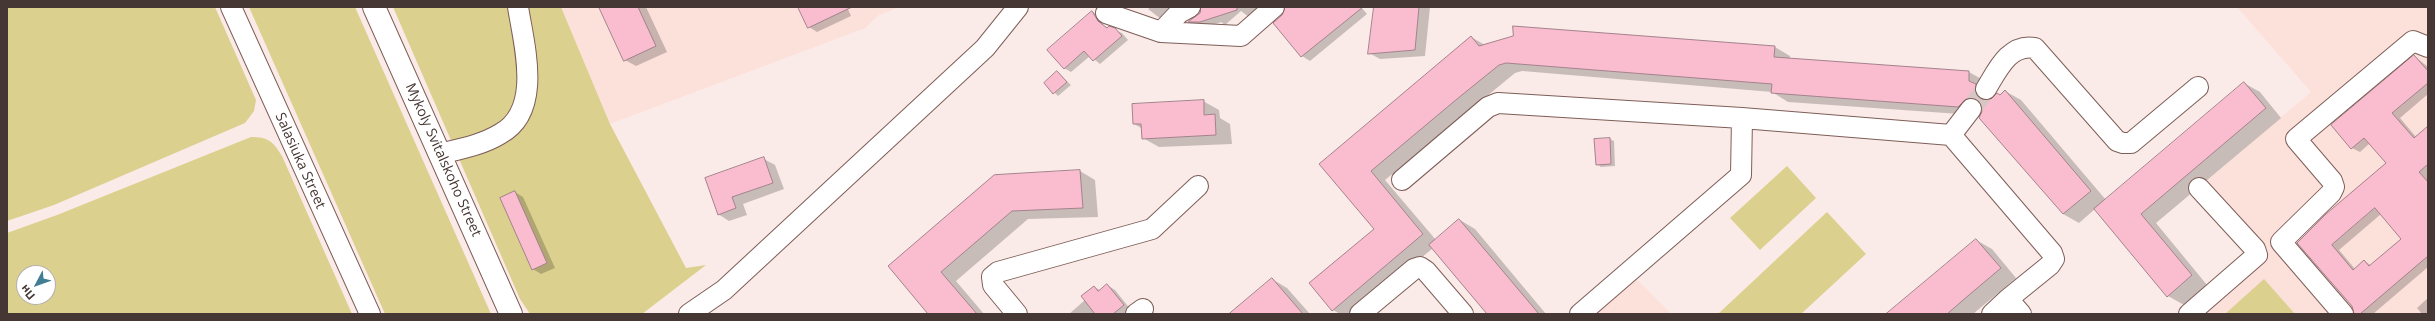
<!DOCTYPE html>
<meta charset="utf-8">
<style>
body{margin:0}
#map{position:relative;width:2435px;height:321px;overflow:hidden;background:#fbebe8;font-family:"Open Sans",sans-serif}
canvas{display:block}
.frame{position:absolute;inset:0;border:8px solid #453734;pointer-events:none}
.north{position:absolute;left:16px;top:265px;width:40px;height:40px;box-sizing:border-box;background:#fff;border:1px solid #b5afae;border-radius:50%;rotate:229deg;font-size:11px;font-weight:700;line-height:16px;text-align:center;color:#453734}
.north::after{content:'';display:block;margin:auto;width:14px;height:18px;background:#417e94;clip-path:polygon(50% 0,100% 100%,50% 72%,0 100%)}
</style>
<div id="map">
<canvas width="2435" height="321"></canvas>
<div class="frame"></div>
<div class="north">Пн</div>
</div>
<script>
const c = document.querySelector('canvas').getContext('2d');
c.lineJoin = 'round';
function paint(path, color) {
  c.fillStyle = color;
  c.fill(path, 'evenodd');
}
function strokePath(path, color, width, dash) {
  c.strokeStyle = color;
  c.lineWidth = width;
  c.lineCap = dash ? 'butt' : 'round';
  c.setLineDash(dash || []);
  c.stroke(path);
}
function write(font, color, halo, rows, align = 'center') {
  c.font = font + ' "Open Sans",sans-serif';
  c.lineWidth = 3;
  c.setLineDash([]);
  c.textBaseline = 'middle';
  c.strokeStyle = halo;
  c.fillStyle = color;
  for (const [text, x, y, turn = 0] of rows) {
    c.save();
    c.translate(x, y);
    c.rotate((+turn || 0) * Math.PI / 180);
    c.textAlign = isNaN(turn) ? turn : align;
    if (halo) c.strokeText(text, 0, 0);
    c.fillText(text, 0, 0);
    c.restore();
  }
}
const built = new Path2D(`
 M561,7H899L879,15L865,28L610,124Z
 M2237,7H2428V314H2198L2267,255L2204,183L2311,92Z
 M1636,279L1671,314H1593Z`);
const green = new Path2D(`
 M7,7H215L256,100L254,111L245,123L54,205L7,221Z
 M249,7H355L491,314H385Z
 M393,7H561L610,124L686,268L706,265L642,314H530L520,299Z
 M251,137C268,137 273,141 282,156L352,314H7V233L57,215ZM24,273H48V297H24Z
 M1787,166L1816,198L1760,250L1730,218Z
 M1827,212L1866,254L1801,314H1718Z
 M2264,279L2295,314H2225Z`);
const shadow = new Path2D(`
 M600,7H646L667,52L636,66L625,60Z
 M799,7H847L851,16L817,32L809,27Z
 M1151,7H1182L1166,23L1148,9Z
 M1201,7H1270L1254,21L1241,11L1225,25L1221,22L1208,27L1197,26L1189,22L1201,13Z
 M1285,7H1361L1367,14L1310,61L1302,56L1275,23L1286,11Z
 M1375,7H1430L1425,56L1380,59L1369,53Z
 M1093,12L1099,16L1104,26L1122,33L1128,40L1100,64L1090,56L1071,72L1064,68Z
 M1471,37L1485,45L1775,47L1790,56V59L1969,72L1985,81L1991,94V101L2005,91L2021,100L2106,200L2244,83L2260,92L2281,118L2156,223L2207,285L2184,305L2168,296L2095,209L2079,223L2063,214L1983,111V106L1974,115L1788,102L1772,92L1522,71L1515,73L1385,180L1436,240L1460,220L1475,229L1546,314H1488L1433,248L1355,314H1340L1333,310L1375,229L1321,165Z
 M2414,56L2428,67V94L2400,118L2416,137L2428,128V267L2373,314H2355L2353,306L2298,243L2387,163L2370,143L2360,152L2352,148ZM2381,214L2403,239L2372,266L2364,261L2355,269L2339,250Z
 M1057,72L1071,85L1058,96L1045,83Z
 M1203,101L1219,110L1220,118L1230,124L1232,144L1159,147L1143,138V129L1134,124Z
 M1610,139L1614,141L1615,166L1601,167L1597,164Z
 M764,159L775,165L784,189L743,204L747,215L729,221L718,214L706,179Z
 M1080,171L1095,180L1098,217L1028,219L956,281L984,314H929L889,267Z
 M515,192L523,197L555,268L541,274L533,269Z
 M1976,240L1992,249L2016,278L1973,314H1888Z
 M1272,279L1287,288L1310,314H1231Z
 M1107,285L1115,290L1131,310L1127,314H1069L1085,300L1094,287L1100,290Z
 M2428,298V314H2422L2417,308Z`);
const building = new Path2D(`
 M599,7H638L656,46L624,61Z
 M798,7H852L808,28Z
 M1201,7H1237V10L1200,22H1188L1200,13Z
 M1285,7H1363L1301,57L1273,23L1282,15Z
 M1374,7H1419L1415,50L1368,54Z
 M1092,11L1098,21L1107,28L1109,26L1115,28L1122,36L1093,61L1084,51L1064,69L1047,50Z
 M1513,26L1775,46L1774,57L1969,71V81L1976,84V94L1980,99H1991L1997,93L2000,95L2005,90L2091,191L2063,214L1979,118L1982,111V105L1973,98L1966,99L1958,107L1771,93L1772,84L1506,63L1499,65L1457,99L1371,171L1423,234L1332,311L1309,283L1374,229L1319,164L1471,36L1479,46L1513,36Z
 M2414,55L2428,71V83L2392,113L2414,138L2428,126V164L2419,172L2428,182V256L2360,314H2354L2352,306L2297,243L2326,214L2386,163L2364,138L2351,149L2331,125ZM2375,208L2401,239L2369,266L2364,260L2353,270L2332,245Z
 M1057,71L1067,82L1053,94L1044,83Z
 M2244,82L2266,108L2141,214L2192,275L2167,297L2094,209Z
 M1204,100V115L1215,114L1216,135L1142,139L1141,124H1133L1132,104Z
 M1610,138L1611,164L1596,165L1594,139Z
 M764,157L773,183L732,197L736,208L718,215L705,178Z
 M1080,170L1083,208L1012,211L941,272L977,314H928L888,266L994,175Z
 M515,191L547,263L532,270L500,198Z
 M1459,219L1539,314H1487L1429,245Z
 M1976,239L2001,268L1969,295L1947,314H1886Z
 M1272,278L1303,314H1229Z
 M1107,284L1124,305L1113,314H1095L1081,296L1094,286L1098,291Z`);
const minorTunnel = new Path2D(`
 M1971,109L1986,89`);
const minor = new Path2D(`
 M231,7L370,314
 M1106,13L1161,32L1241,36L1274,7
 M1161,32L1179,13L1190,7
 M1986,89C1997,71 2009,43 2035,48L2117,141L2123,143H2131L2198,87
 M1951,135L1971,109
 M439,154C460,149 482,145 500,134C543,111 524,45 518,7
 M1402,180L1488,107L1498,103L1742,118L1951,135L2052,253L2054,259L2050,265L2008,299L2021,314
 M689,314L724,290L985,48L1018,7
 M1017,314L993,285L992,277L998,272L1152,229L1198,186
 M1136,314L1143,309
 M1360,314L1414,269L1420,267L1426,271L1463,314
 M1580,314L1741,175L1742,118
 M1992,314L2008,299
 M2189,314L2257,255L2255,249L2199,188
 M2343,314L2281,242L2331,193L2334,187L2332,181L2296,139L2413,41L2428,47`);
const major = new Path2D(`
 M374,7L511,314`);
const streetNames = [
 ["Mykoly Svitalskoho Street",443,160,66],
 ["Salasiuka Street",300,161,66]
];
paint(built, '#fce0da');
paint(green, '#dcd08e');
paint(shadow, '#0003');
paint(building, '#fabdd0');
strokePath(building, '#a3828c', 1);
strokePath(minorTunnel, '#d7c7c4', 20, [20, 10]);
strokePath(minor, '#7e5e58', 22);
strokePath(major, '#7e5e58', 24);
strokePath(minor, '#fff', 20);
strokePath(major, '#fff', 22);
write('14px', '#453734', '#fff', streetNames);
</script>
